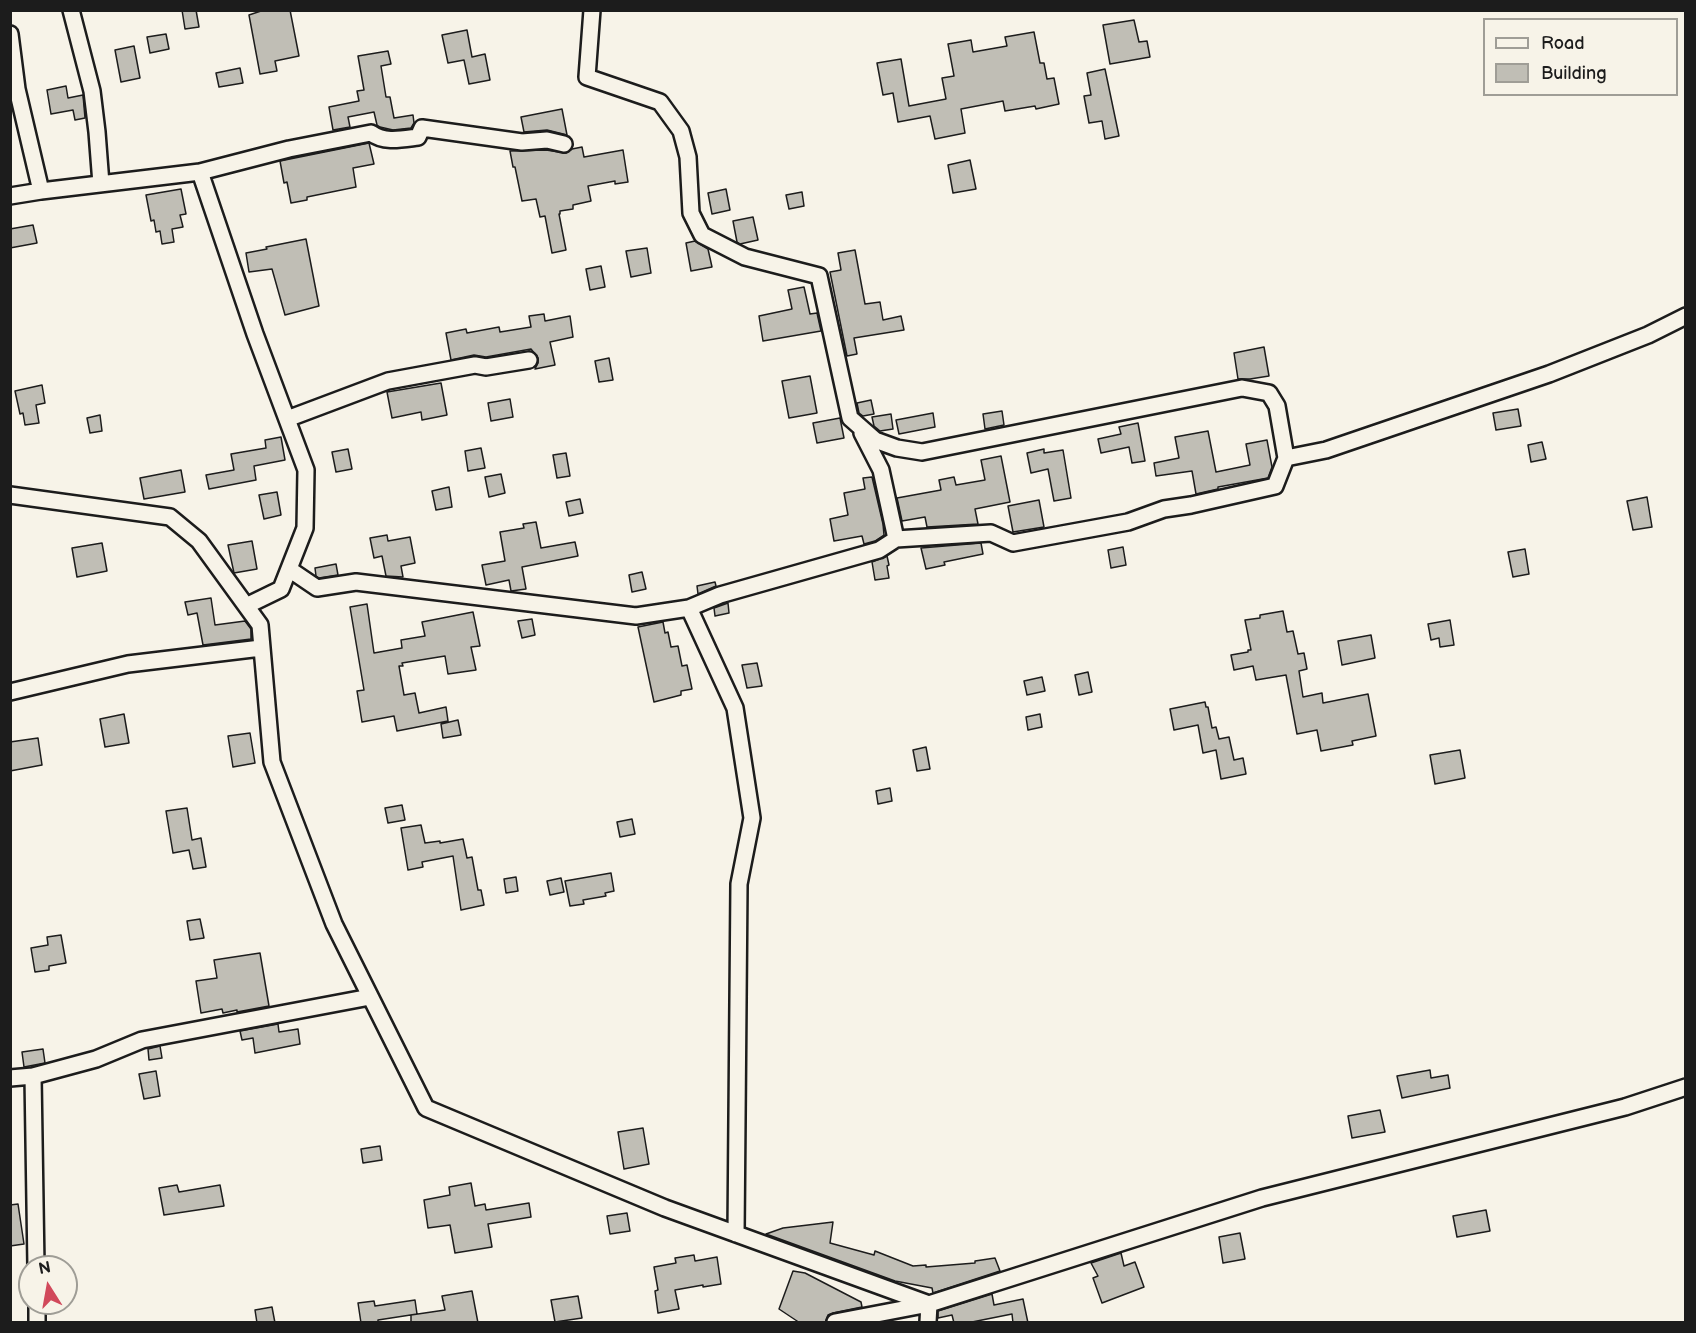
<!DOCTYPE html>
<style>
body{margin:0}
#map{position:relative;width:1696px;height:1333px;overflow:hidden;background:#f7f3e8;font-family:"Balsamiq Sans",sans-serif}
canvas{display:block}
.frame{position:absolute;inset:0;border:12px solid #1c1c1c;pointer-events:none}
.legend{position:absolute;left:1483px;top:18px;width:195px;height:78px;box-sizing:border-box;background:#f7f3e8;border:2px solid #9f9d96;margin:0;padding:8px 10px;list-style:none;font-size:18px;color:#1c1c1c}
.legend li{display:flex;align-items:center;gap:12px;height:30px}
.legend b{width:30px;border:2px solid #9f9d96}
.north{position:absolute;left:18px;top:1255px;width:60px;height:60px;box-sizing:border-box;background:#f7f3e8;border:2px solid #9f9d96;border-radius:50%;rotate:349deg;font-size:16px;font-weight:700;line-height:24px;text-align:center;color:#1c1c1c}
.north::after{content:'';display:block;margin:auto;width:21px;height:27px;background:#d1495b;clip-path:polygon(50% 0,100% 100%,50% 72%,0 100%)}
</style>
<div id="map">
<canvas width="1696" height="1333"></canvas>
<div class="frame"></div>
<ul class="legend">
<li><b style="height:8px;background:#f7f3e8"></b>Road</li>
<li><b style="height:16px;background:#c0beb5"></b>Building</li>
</ul>
<div class="north">N</div>
</div>
<script>
const c = document.querySelector('canvas').getContext('2d');
c.lineJoin = 'round';
function paint(path, color) {
  c.fillStyle = color;
  c.fill(path, 'evenodd');
}
function strokePath(path, color, width, dash) {
  c.strokeStyle = color;
  c.lineWidth = width;
  c.lineCap = dash ? 'butt' : 'round';
  c.setLineDash(dash || []);
  c.stroke(path);
}
const building = new Path2D(`
 M182,10H196L199,27L185,29Z
 M264,10H290L299,56L275,61L277,71L260,74L249,15Z
 M1134,20L1139,42L1147,41L1150,57L1110,64L1103,25Z
 M467,30L472,57L485,54L490,80L469,84L464,60L448,63L442,35Z
 M1034,32L1040,63H1044L1047,79L1054,78L1059,104L1036,109L1035,106L1005,111L1003,101L961,109L965,133L935,139L930,116L898,122L893,93L883,95L877,63L901,59L909,106L946,99L942,78L954,76L948,44L971,40L973,52L1007,46L1005,37Z
 M166,34L169,49L150,53L147,37Z
 M134,46L140,78L121,82L115,50Z
 M388,51L391,64L381,66L386,97H390L394,118L413,115L414,123L411,128L393,130L380,127L377,125L374,112L348,117L350,127L333,130L329,107L359,101L357,91L364,90L358,56Z
 M240,68L243,83L219,87L216,73Z
 M1105,69L1119,136L1105,139L1102,121L1089,123L1084,96L1091,95L1087,73Z
 M66,86L68,98L83,95L85,118L75,120L73,110L51,114L47,90Z
 M562,109L567,135L547,130L524,132L521,117Z
 M369,143L374,164L353,168L356,187L307,197V200L291,203L287,182L284,183L280,161Z
 M582,147L584,157L623,150L628,182L615,184V181L588,186L591,201L573,205V209L560,211V214H559L566,250L552,253L545,216L540,217L536,199L522,201L515,167H513L510,151L546,150L566,153L572,149Z
 M970,160L976,189L953,193L948,165Z
 M181,189L186,214L180,215L183,227L172,229L174,242L162,244L160,231L156,232L154,220L151,221L146,195Z
 M726,189L730,210L712,214L708,193Z
 M802,192L804,206L789,209L786,195Z
 M753,217L758,240L740,244L737,242L733,221Z
 M33,225L37,243L10,248V229Z
 M306,239L319,306L285,315L272,269L249,272L246,253L267,249L266,247Z
 M695,241L708,249L712,267L691,271L686,243Z
 M647,248L651,273L631,277L626,251Z
 M855,250L865,304L880,302L883,320L901,316L904,330L854,338L857,354L847,356L830,272L841,270L838,253Z
 M601,266L605,287L590,290L586,269Z
 M804,287L810,314L817,313L821,331L763,341L759,316L792,309L788,290Z
 M544,314L545,321L570,316L573,337L550,342L555,365L535,369L538,363V358L531,349L486,357L474,355L451,360L446,333L466,329L467,333L499,327L500,332L531,327L529,316Z
 M1264,347L1269,376L1250,379H1238L1234,353Z
 M609,358L613,380L599,382L595,361Z
 M810,376L817,413L789,418L782,381Z
 M441,383L447,415L422,420L421,412L392,418L387,392Z
 M42,385L45,403L36,405L39,423L25,425L23,413L20,414L15,391Z
 M510,399L513,417L491,421L488,403Z
 M871,400L874,414L863,416L859,413L857,403Z
 M1518,409L1521,426L1496,430L1493,413Z
 M1002,411L1004,425L985,429L983,414Z
 M933,413L935,427L899,434L896,420Z
 M891,414L893,429L880,431L874,426L872,417Z
 M100,415L102,431L90,433L87,418Z
 M840,418L844,438L817,443L813,423Z
 M1138,423L1145,461L1132,463L1129,447L1101,453L1098,439L1121,434L1119,427Z
 M1208,431L1216,472L1250,465L1246,444L1267,440L1272,467L1268,478L1218,487V489L1196,494L1192,471L1156,476L1154,463L1179,458L1175,437Z
 M281,437L285,460L254,466L256,480L209,489L206,475L234,470L231,454L266,448L265,440Z
 M1542,442L1546,459L1531,462L1528,445Z
 M481,448L485,468L468,471L465,451Z
 M348,449L352,469L336,472L332,452Z
 M1044,449V453L1063,450L1071,498L1054,501L1048,469L1031,473L1027,453Z
 M566,453L570,476L557,478L553,455Z
 M1001,456L1010,502L975,509L978,524L927,527L925,517L902,521L897,498L941,490L939,480L954,477L956,485L985,480L981,460Z
 M181,470L185,492L144,499L140,478Z
 M501,474L505,493L489,497L485,477Z
 M872,477L883,524L884,535L875,541L864,544L862,536L834,541L830,519L848,515L844,493L865,489L863,478Z
 M449,487L452,507L436,510L432,491Z
 M277,492L281,515L264,519L259,495Z
 M1647,497L1652,527L1633,530L1627,501Z
 M580,499L583,513L569,516L566,502Z
 M1039,500L1044,527L1013,532L1008,506Z
 M536,522L541,548L575,542L578,556L522,567L526,589L511,591L509,580L486,585L482,565L505,561L500,532L524,528L523,524Z
 M387,535L388,541L410,537L415,563L401,566L403,577L386,576L382,556L374,558L370,538Z
 M252,541L257,569L234,573L228,545Z
 M102,543L107,571L77,577L72,548Z
 M981,543L983,554L944,562L945,565L926,569L921,548Z
 M1123,547L1126,565L1111,568L1108,550Z
 M1525,549L1529,574L1513,577L1508,552Z
 M887,556L889,565L887,566L889,578L875,580L872,562Z
 M336,564L338,575L319,578L316,576L315,568Z
 M642,572L646,589L632,592L629,575Z
 M715,582L716,586L698,594L697,586Z
 M211,598L215,625L245,621L251,629V639L203,645L197,613L188,615L185,602Z
 M728,603L729,613L715,616L714,608Z
 M367,604L374,653L402,648L401,640L425,636L422,622L473,612L480,646L471,647L476,670L448,674L445,656L402,663L403,666H399L404,695L415,693L419,713L446,707L448,721L397,731L394,716L362,722L357,691L364,690L350,607Z
 M1283,611L1287,632L1293,631L1298,654L1304,653L1307,669L1299,671L1303,697L1322,693L1323,703L1368,694L1376,736L1352,741L1353,745L1321,751L1317,730L1297,734L1286,675L1256,680L1253,666L1234,670L1231,655L1248,652V650H1251L1245,620L1260,618V615Z
 M532,619L535,635L522,638L518,621Z
 M1450,620L1454,645L1440,647L1439,638L1431,640L1428,624Z
 M663,622L665,633L668,632L671,647L678,646L682,666L687,665L692,689L681,691V695L654,702L638,627Z
 M1371,635L1375,658L1342,665L1338,641Z
 M757,663L762,686L747,688L742,665Z
 M1088,672L1092,692L1079,695L1075,675Z
 M1042,677L1045,691L1027,695L1024,681Z
 M1205,702L1206,707H1208L1212,728L1216,727L1219,739L1229,737L1234,760L1243,758L1246,774L1221,779L1216,750L1203,753L1198,725L1174,730L1170,709Z
 M124,714L129,743L105,747L100,719Z
 M1040,714L1042,727L1028,730L1026,717Z
 M458,720L461,735L443,738L441,724Z
 M250,733L255,763L233,767L228,736Z
 M38,738L42,765L10,771V742Z
 M926,747L930,769L917,771L913,750Z
 M1460,750L1465,778L1435,784L1430,755Z
 M890,788L892,801L878,804L876,791Z
 M402,805L405,820L388,823L385,808Z
 M187,808L192,840L201,838L206,867L193,869L189,850L173,853L166,811Z
 M632,819L635,834L620,837L617,822Z
 M421,825L425,843L440,841V843L463,839L467,858L472,857L478,890H481L484,905L461,910L453,856L422,862L423,867L408,870L401,828Z
 M611,873L614,891L605,893L606,896L583,900L584,904L570,906L565,881Z
 M516,877L518,891L506,893L504,879Z
 M561,878L564,892L550,895L547,881Z
 M200,919L204,938L190,940L187,921Z
 M61,935L66,963L49,966V970L35,972L31,948L48,945L47,937Z
 M260,953L269,1006L237,1012V1010L223,1013L222,1009L201,1013L196,981L217,978L214,960Z
 M278,1024L279,1032L298,1029L300,1044L255,1053L253,1038L242,1040L240,1031Z
 M160,1046L162,1058L149,1060L148,1049Z
 M43,1049L45,1063L24,1067L22,1052Z
 M1430,1070L1431,1078L1448,1075L1450,1088L1402,1098L1397,1076Z
 M156,1071L160,1096L144,1099L139,1074Z
 M1380,1110L1385,1132L1352,1138L1348,1116Z
 M643,1128L649,1164L624,1169L618,1132Z
 M380,1146L382,1160L363,1163L361,1149Z
 M471,1183L475,1206L485,1204L486,1210L529,1203L531,1217L488,1224L492,1247L455,1253L450,1225L428,1228L424,1200L450,1195L449,1187Z
 M177,1185L179,1192L220,1185L224,1206L164,1215L159,1188Z
 M18,1204L24,1244L10,1246V1205Z
 M1486,1210L1490,1231L1457,1237L1453,1216Z
 M627,1213L630,1231L610,1234L607,1216Z
 M833,1222L830,1243L874,1255L875,1251L913,1266L926,1265V1267L975,1263V1261L995,1258L1000,1271L933,1293L932,1288L895,1281L766,1234L783,1228Z
 M1240,1233L1245,1259L1223,1263L1219,1237Z
 M1121,1253L1124,1266L1135,1262L1144,1287L1102,1303L1093,1278L1098,1276L1091,1263Z
 M694,1255L695,1261L717,1257L721,1284L703,1287V1285L675,1290L679,1309L658,1313L655,1291L658,1290L654,1267L676,1263L675,1258Z
 M793,1271L805,1273L861,1302L862,1307L833,1313L828,1315L825,1323H800L779,1309Z
 M472,1291L478,1323H411V1315L445,1310L442,1296Z
 M992,1294L994,1305L1023,1299L1028,1323H1013L1012,1314L967,1323H954L952,1315L938,1318V1311Z
 M578,1296L582,1318L555,1322L551,1300Z
 M415,1300L417,1314L378,1320V1323H361L358,1303L374,1301L375,1306Z
 M272,1307L275,1323H257L255,1310Z`);
const street = new Path2D(`
 M71,10L92,91L97,132L101,184
 M592,10L587,77L660,102L681,131L688,157L691,213L702,235L745,257L819,276L850,418L875,440L897,448L922,452L1242,388L1269,393L1277,406L1286,458L1326,450L1549,374L1648,335L1686,316
 M10,34L17,89L41,191L10,196
 M200,172L289,149L371,133C384,143 402,139 418,137L422,128L522,142L547,140L564,144
 M41,191L200,172L255,334L306,470L305,528L281,589L246,606
 M287,419L388,381L475,365L486,367L529,360
 M862,433L881,470L896,539
 M10,495L170,517L199,541L260,625L272,762L334,924L426,1108L665,1208L929,1304L1262,1198L1625,1107L1686,1087
 M289,569L317,588L356,582L636,616L689,608L720,595L879,550L896,539L991,533L1013,543L1128,522L1164,509L1191,505L1275,486L1286,458
 M689,608L735,708L752,818L739,884L736,1234
 M10,692L128,664L261,648
 M33,1076L36,1267
 M10,1078L33,1076L96,1059L142,1040L370,997
 M37,1303V1322
 M835,1322L929,1304L928,1322`);
paint(building, '#c0beb5');
strokePath(building, '#1c1c1c', 1.5);
strokePath(street, '#1c1c1c', 20);
strokePath(street, '#f7f3e8', 15);
</script>
